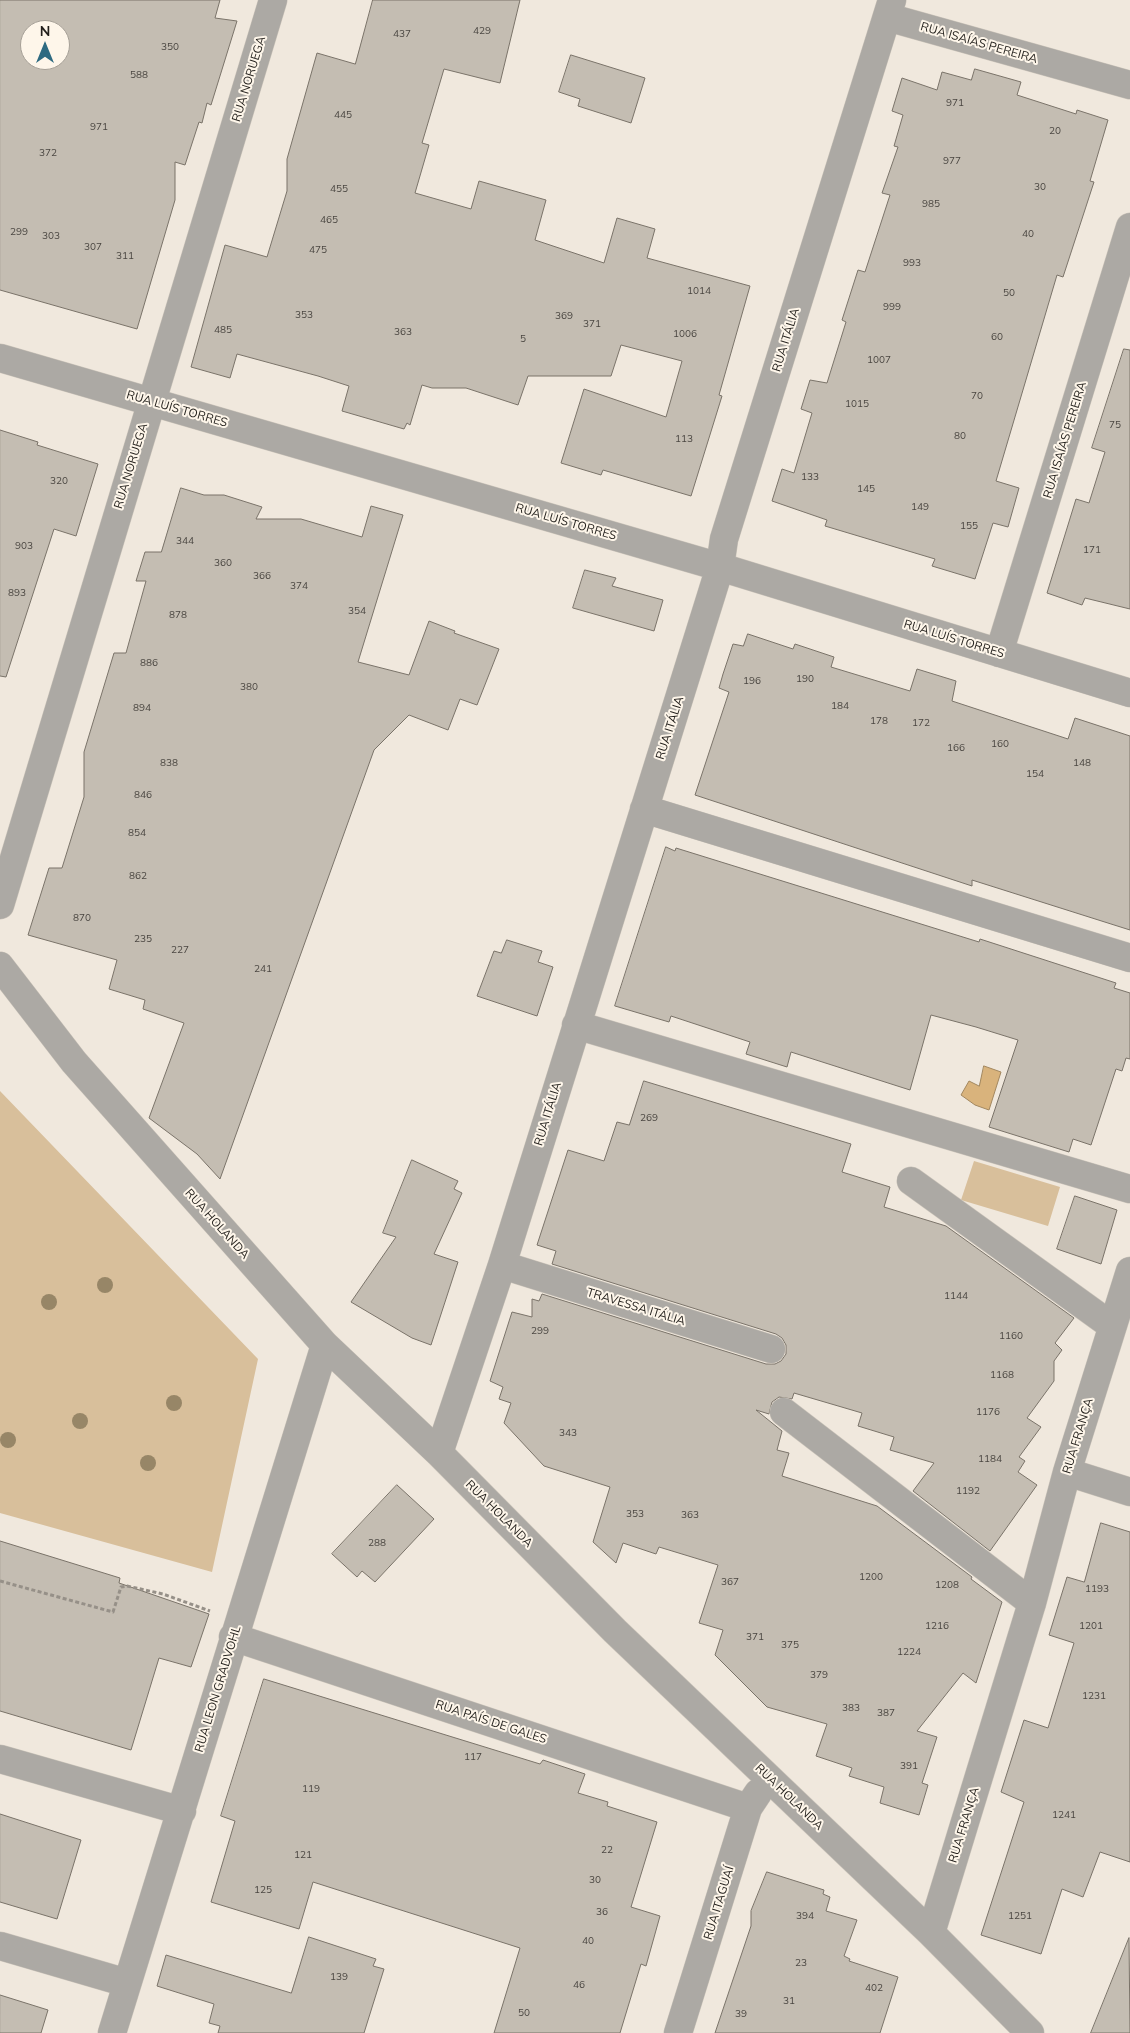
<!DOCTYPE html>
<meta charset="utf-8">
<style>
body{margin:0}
#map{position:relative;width:1130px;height:2033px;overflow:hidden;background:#f0e8dd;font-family:Mulish,sans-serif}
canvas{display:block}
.north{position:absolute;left:20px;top:20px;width:50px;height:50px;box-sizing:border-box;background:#fef6ea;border:1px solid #a6a097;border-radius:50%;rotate:0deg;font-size:14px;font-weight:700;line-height:20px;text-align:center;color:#221f1b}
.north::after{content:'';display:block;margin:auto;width:18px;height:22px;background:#2e6a81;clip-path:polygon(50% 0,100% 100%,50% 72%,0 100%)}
</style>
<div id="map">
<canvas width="1130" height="2033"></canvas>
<div class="north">N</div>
</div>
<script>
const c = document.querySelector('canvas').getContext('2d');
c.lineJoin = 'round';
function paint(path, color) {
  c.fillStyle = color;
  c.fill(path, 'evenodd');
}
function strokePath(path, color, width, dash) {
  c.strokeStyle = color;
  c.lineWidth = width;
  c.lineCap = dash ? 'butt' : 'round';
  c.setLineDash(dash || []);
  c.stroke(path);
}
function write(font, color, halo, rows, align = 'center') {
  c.font = font + ' Mulish,sans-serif';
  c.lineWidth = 4;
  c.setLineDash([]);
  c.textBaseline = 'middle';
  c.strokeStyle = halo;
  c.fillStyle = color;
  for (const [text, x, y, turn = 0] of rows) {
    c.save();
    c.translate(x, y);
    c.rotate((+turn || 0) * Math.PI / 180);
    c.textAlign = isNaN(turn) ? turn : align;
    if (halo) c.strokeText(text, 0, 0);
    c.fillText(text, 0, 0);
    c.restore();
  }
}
const green = new Path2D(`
 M0,1091L258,1359L212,1572L0,1513Z
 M974,1161L1060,1187L1048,1226L961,1200Z`);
const water = new Path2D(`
 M984,1066L1001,1072L989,1110L975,1105L961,1095L969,1081L979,1086Z`);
const building = new Path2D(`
 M0,0H220L215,18L237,21L211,105L207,103L202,123L199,122L185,165L175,162V200L137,329L0,290ZM30,30H60V60H30Z
 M373,0H520L500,83L444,69L422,143L429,145L415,193L471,209L479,181L546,200L535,240L604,263L617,218L655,229L647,258L750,286L719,395L722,396L691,496L603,470L601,475L561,463L584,389L666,417L682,361L621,345L611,376H528L518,405L466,388H432L422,385L410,425L407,423L404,429L342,411L349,386L318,376L237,354L230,378L191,367L225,245L267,257L287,191V159L317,53L355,64Z
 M571,55L645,78L631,123L578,106L580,99L559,92Z
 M975,69L1021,82L1017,95L1076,114L1077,110L1108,120L1090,181L1094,182L1063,277L1057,275L996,481L1019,488L1008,527L993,523L975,579L932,566L935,559L825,526L827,520L772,501L782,469L794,473L812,413L801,409L810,380L827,383L846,322L842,320L858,270L865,272L890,195L882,193L898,147L894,146L903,115L892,111L902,78L937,90L942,72L971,80Z
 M1124,349L1130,350V609L1085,598L1082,605L1047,593L1076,499L1089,503L1105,452L1092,448Z
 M0,430L38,442L37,445L98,464L76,536L54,529L6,677L0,676Z
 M181,488L204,495H224L262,507L256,519H301L362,537L371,506L403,515L358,662L409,675L429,621L455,631L454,633L499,649L477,705L460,699L448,730L409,715L374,750L220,1179L197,1154L149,1118L184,1023L143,1009L145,1000L109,989L117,960L28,935L49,868H62L84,797V752L114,653H126L146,581H136L145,552H161Z
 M585,570L616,578L612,586L663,600L654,631L573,608Z
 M748,634L793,649L795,644L834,657L831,667L910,691L917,669L956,681L952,701L1068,739L1075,718L1130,736V930L972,880V886L695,795L729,692L719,688L723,674L733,644L743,646Z
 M666,847L675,851L676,848L979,942L980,939L1116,983L1114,988L1130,993V1059L1126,1058L1122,1071L1116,1069L1091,1145L1073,1139L1069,1152L989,1127L1018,1040L976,1027L931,1015L910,1090L791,1052L787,1067L746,1054L750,1042L671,1016L669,1022L615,1006Z
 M507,940L542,951L538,962L553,967L537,1016L477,996L494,951L501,953Z
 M644,1081L851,1144L842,1172L890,1187L884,1207L946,1226L1074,1318L1055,1343L1062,1350L1054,1361V1381L1027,1418L1041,1427L1019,1457L1025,1461L1018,1472L1037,1485L990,1551L913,1491L934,1463L890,1450L894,1437L858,1426L862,1413L794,1393L792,1399L779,1397L772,1402L769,1414L756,1410L782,1431L777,1450L789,1453L782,1476L877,1506L972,1577L971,1579L1002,1602L976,1683L963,1673L917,1731L937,1737L922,1783L928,1785L919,1815L880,1803L884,1787L849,1776L852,1768L816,1756L827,1724L767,1707L715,1655L723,1630L699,1623L718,1565L659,1547L656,1554L623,1543L616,1563L593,1542L610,1487L544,1466L504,1423L511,1403L499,1399L503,1387L490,1381L512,1312L532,1317V1299L539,1301L542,1294L766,1364H775L781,1361L786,1354V1345L782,1338L776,1334L552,1264L556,1251L537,1245L568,1150L604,1161L617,1122L629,1125Z
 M412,1160L458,1181L454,1189L462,1193L434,1254L458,1262L431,1345L412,1338L351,1302L396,1237L383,1233Z
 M1075,1196L1117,1210L1101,1264L1057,1249Z
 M397,1485L434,1519L375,1582L362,1571L357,1577L332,1554Z
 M1101,1523L1130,1532V1862L1100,1852L1083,1897L1062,1889L1041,1954L981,1935L1024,1802L1001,1792L1024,1720L1048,1728L1074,1643L1049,1635L1067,1577L1084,1582Z
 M0,1541L120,1578L119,1583L209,1614L191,1667L159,1658L131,1750L0,1711Z
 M264,1679L540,1764L543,1760L585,1774L578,1793L608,1802L607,1806L657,1822L631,1907L660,1916L646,1966L641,1964L620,2033H494L520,1948L313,1882L299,1929L211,1902L235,1821L221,1816Z
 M0,1814L81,1840L57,1919L0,1902Z
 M767,1872L824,1890L823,1894L830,1897L826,1911L857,1920L844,1956L850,1959L849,1961L898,1977L880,2033H715L751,1926V1911Z
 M309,1937L376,1959L373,1966L384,1969L364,2033H218L220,2026L209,2023L214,2004L157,1986L166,1955L291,1993Z
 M1129,1938L1130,2033H1091Z
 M0,1995L48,2010L41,2033H0Z`);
const path = new Path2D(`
 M0,1581L113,1612L121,1587L127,1586L163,1594L210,1611`);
const minor = new Path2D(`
 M887,17L1130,85
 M0,358L720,567L1130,693
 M999,653L1130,227
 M644,809L1130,958
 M0,905L273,0
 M0,966L74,1062L325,1345L439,1453L615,1631L931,1933L1030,2033
 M576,1025L1130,1189
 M911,1181L1112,1326
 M502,1265L771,1349
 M784,1412L1032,1603
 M439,1453L502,1265L711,596L720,567L724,539L892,0
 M1067,1472L1130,1492
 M233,1637L748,1808
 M0,1759L182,1811
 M931,1933L1032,1603L1067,1472L1130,1271
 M0,1946L127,1983
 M112,2033L325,1345
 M678,2033L748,1808L758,1793`);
const trees = [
 [105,1285],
 [49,1302],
 [174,1403],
 [80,1421],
 [8,1440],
 [148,1463]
];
const numberNames = [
 ["429",482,31],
 ["437",402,34],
 ["350",170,47],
 ["588",139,75],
 ["971",955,103],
 ["445",343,115],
 ["971",99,127],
 ["20",1055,131],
 ["372",48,153],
 ["977",952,161],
 ["30",1040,187],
 ["455",339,189],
 ["985",931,204],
 ["465",329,220],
 ["299",19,232],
 ["40",1028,234],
 ["303",51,236],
 ["307",93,247],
 ["475",318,250],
 ["311",125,256],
 ["993",912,263],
 ["1014",699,291],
 ["50",1009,293],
 ["999",892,307],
 ["353",304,315],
 ["369",564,316],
 ["371",592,324],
 ["485",223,330],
 ["363",403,332],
 ["1006",685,334],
 ["60",997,337],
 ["5",523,339],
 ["1007",879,360],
 ["70",977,396],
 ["1015",857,404],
 ["75",1115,425],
 ["80",960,436],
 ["113",684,439],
 ["133",810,477],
 ["320",59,481],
 ["145",866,489],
 ["149",920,507],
 ["155",969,526],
 ["344",185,541],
 ["903",24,546],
 ["171",1092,550],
 ["360",223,563],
 ["366",262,576],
 ["374",299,586],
 ["893",17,593],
 ["354",357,611],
 ["878",178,615],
 ["886",149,663],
 ["190",805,679],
 ["196",752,681],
 ["380",249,687],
 ["184",840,706],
 ["894",142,708],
 ["178",879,721],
 ["172",921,723],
 ["160",1000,744],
 ["166",956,748],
 ["838",169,763],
 ["148",1082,763],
 ["154",1035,774],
 ["846",143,795],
 ["854",137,833],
 ["862",138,876],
 ["870",82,918],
 ["235",143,939],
 ["227",180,950],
 ["241",263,969],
 ["269",649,1118],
 ["1144",956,1296],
 ["299",540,1331],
 ["1160",1011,1336],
 ["1168",1002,1375],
 ["1176",988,1412],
 ["343",568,1433],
 ["1184",990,1459],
 ["1192",968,1491],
 ["353",635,1514],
 ["363",690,1515],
 ["288",377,1543],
 ["1200",871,1577],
 ["367",730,1582],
 ["1208",947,1585],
 ["1193",1097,1589],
 ["1216",937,1626],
 ["1201",1091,1626],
 ["371",755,1637],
 ["375",790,1645],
 ["1224",909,1652],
 ["379",819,1675],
 ["1231",1094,1696],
 ["383",851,1708],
 ["387",886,1713],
 ["117",473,1757],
 ["391",909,1766],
 ["119",311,1789],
 ["1241",1064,1815],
 ["22",607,1850],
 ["121",303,1855],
 ["30",595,1880],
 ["125",263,1890],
 ["36",602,1912],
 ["394",805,1916],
 ["1251",1020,1916],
 ["40",588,1941],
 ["23",801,1963],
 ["139",339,1977],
 ["46",579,1985],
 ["402",874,1988],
 ["31",789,2001],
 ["50",524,2013],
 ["39",741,2014]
];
const streetNames = [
 ["RUA ISAÍAS PEREIRA",979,43,16],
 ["RUA NORUEGA",249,79,-73],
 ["RUA ITÁLIA",786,340,-73],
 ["RUA LUÍS TORRES",177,409,16],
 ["RUA ISAÍAS PEREIRA",1065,440,-73],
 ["RUA NORUEGA",131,466,-73],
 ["RUA LUÍS TORRES",566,522,16],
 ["RUA LUÍS TORRES",954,639,17],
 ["RUA ITÁLIA",670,728,-72],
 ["RUA ITÁLIA",548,1114,-73],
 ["RUA HOLANDA",217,1224,48],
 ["TRAVESSA ITÁLIA",636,1307,17],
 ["RUA FRANÇA",1078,1436,-73],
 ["RUA HOLANDA",499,1514,45],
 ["RUA LEON GRADVOHL",218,1689,-73],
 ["RUA PAÍS DE GALES",491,1722,18],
 ["RUA HOLANDA",789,1797,44],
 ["RUA FRANÇA",964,1825,-73],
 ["RUA ITAGUAÍ",719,1903,-73]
];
paint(green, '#d8bf9b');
paint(water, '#d9b37c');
strokePath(water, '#a2875f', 1);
paint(building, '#c4bdb2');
strokePath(building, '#7a7369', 1);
strokePath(minor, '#cbc4ba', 29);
strokePath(path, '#969088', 3, [4, 2.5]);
strokePath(minor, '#aca9a4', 28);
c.fillStyle = '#978667';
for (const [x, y] of trees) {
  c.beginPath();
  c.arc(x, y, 8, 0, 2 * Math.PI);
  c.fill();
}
write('10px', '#4a4641', null, numberNames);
write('12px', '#221f1b', '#fef6ea', streetNames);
</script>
